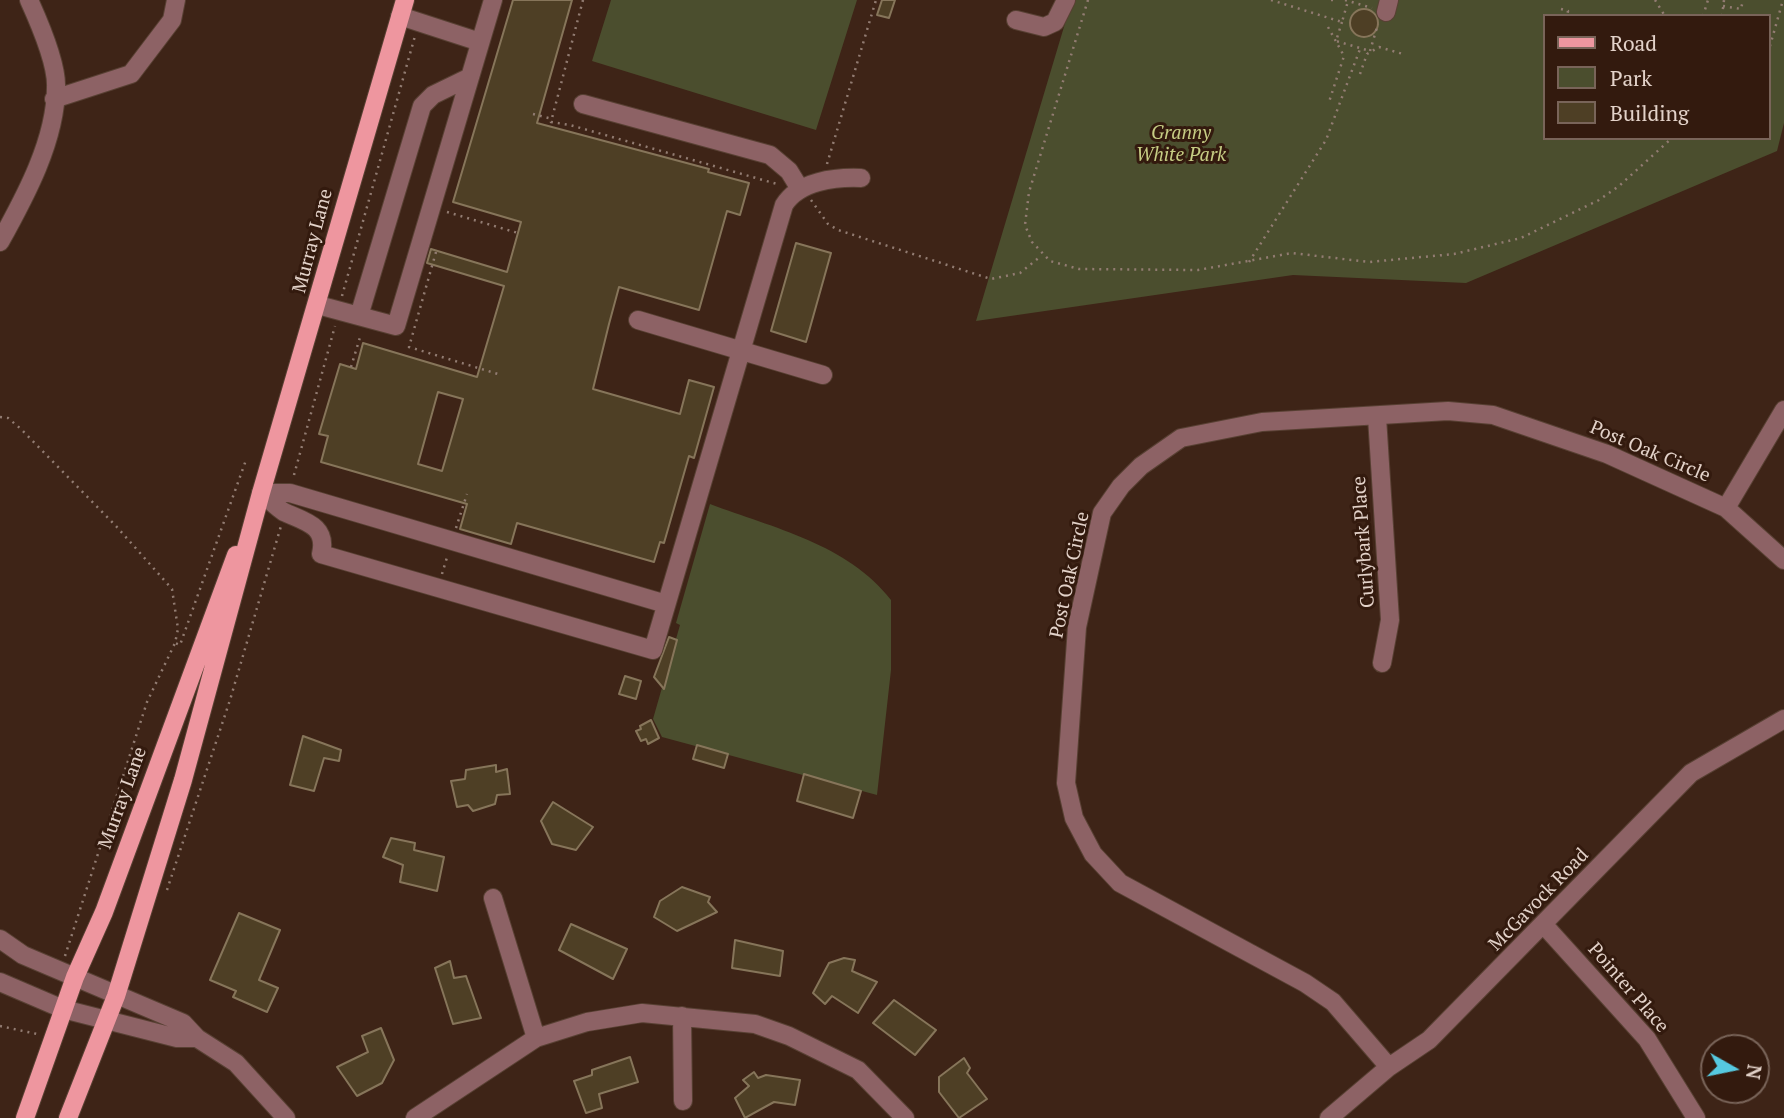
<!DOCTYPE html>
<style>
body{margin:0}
#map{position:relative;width:1784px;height:1118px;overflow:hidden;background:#3e2417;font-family:"PT Serif",serif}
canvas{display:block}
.legend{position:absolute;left:1543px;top:14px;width:228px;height:126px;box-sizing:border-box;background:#331a0e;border:2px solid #796459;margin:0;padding:9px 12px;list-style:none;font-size:21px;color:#e3d2c9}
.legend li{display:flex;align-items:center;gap:14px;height:35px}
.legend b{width:35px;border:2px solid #796459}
.north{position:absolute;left:1700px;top:1034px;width:70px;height:70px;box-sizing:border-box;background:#331a0e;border:2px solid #796459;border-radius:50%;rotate:99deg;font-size:19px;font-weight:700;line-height:28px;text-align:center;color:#e3d2c9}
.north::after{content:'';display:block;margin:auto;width:24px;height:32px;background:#56c9e0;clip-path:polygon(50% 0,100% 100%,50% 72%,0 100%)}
</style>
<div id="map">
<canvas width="1784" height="1118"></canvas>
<ul class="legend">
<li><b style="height:9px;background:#ee969f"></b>Road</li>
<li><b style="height:19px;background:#4b4e2e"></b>Park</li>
<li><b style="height:19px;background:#4e3f25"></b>Building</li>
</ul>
<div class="north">N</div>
</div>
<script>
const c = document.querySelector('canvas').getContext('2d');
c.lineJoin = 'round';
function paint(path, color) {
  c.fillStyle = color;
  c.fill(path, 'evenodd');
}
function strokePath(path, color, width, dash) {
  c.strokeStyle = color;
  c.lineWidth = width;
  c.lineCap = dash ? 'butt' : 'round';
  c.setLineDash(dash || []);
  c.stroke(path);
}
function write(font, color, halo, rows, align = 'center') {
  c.font = font + ' "PT Serif",serif';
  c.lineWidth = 6;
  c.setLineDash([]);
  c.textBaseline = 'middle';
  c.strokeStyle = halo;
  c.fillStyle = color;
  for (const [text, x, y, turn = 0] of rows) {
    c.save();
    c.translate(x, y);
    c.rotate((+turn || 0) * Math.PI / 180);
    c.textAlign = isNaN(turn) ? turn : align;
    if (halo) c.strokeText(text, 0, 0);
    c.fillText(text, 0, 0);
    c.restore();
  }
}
const green = new Path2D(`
 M611,0H857L816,130L592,61Z
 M1072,0H1784V123L1777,151L1466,283L1293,275L976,321ZM1544,16H1768V138H1544Z
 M710,504C773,528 848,544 891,600V670L877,795L662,737L653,719L680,625L676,623Z`);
const building = new Path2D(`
 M513,0H572L537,123L709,169L708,172L749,183L740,215L727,211L699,310L619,287L609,324L593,389L680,414L689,380L714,387L694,458L689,456L664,543L660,542L654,562L517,523L511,544L460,529L467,504L321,462L328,436L319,434L340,364L356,369L363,343L477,377L504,286L427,263L431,249L507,272L521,222L453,202ZM438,392L463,399L442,471L418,464Z
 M882,0H895L889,18L877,15Z
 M1350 23a14 14 0 1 1 28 0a14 14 0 1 1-28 0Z
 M796,243L831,253L806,342L771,331Z
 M669,637L677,640L664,689L654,677Z
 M625,676L641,681L636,699L619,694Z
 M651,720L659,738L648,744L646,739L641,741L636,731L641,729L640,726Z
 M303,736L341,750L339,761L324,758L314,791L290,785Z
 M697,745L728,754L724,768L693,759Z
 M496,765V772L507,769L510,794L497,795L495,804L473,811L468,805L457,807L451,781L465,779L466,770Z
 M804,774L861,791L853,818L797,801Z
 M553,802L593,827L576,850L552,844L541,821Z
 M391,838L415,843L414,850L444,857L437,891L400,882L403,865L383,857Z
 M682,887L710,897L708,902L717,912L677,931L654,917L660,901Z
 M239,913L280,930L259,980L278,988L267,1012L233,997L236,991L210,980Z
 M571,924L627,949L613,979L559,950Z
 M735,940L783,951L780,976L732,968Z
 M844,958L855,960L852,971L877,982L858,1013L832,996L825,1004L813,993L829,963Z
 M450,961L454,978L466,976L481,1018L453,1024L435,968Z
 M894,1000L936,1030L915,1055L873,1023Z
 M381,1028L394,1060L382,1083L357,1096L337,1067L368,1052L362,1036Z
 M630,1057L638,1082L599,1094L602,1108L586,1113L574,1081L592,1075V1070Z
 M964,1058L970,1068L967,1073L987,1099L959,1118L939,1092V1077Z
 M754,1072L758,1078L766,1075L800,1080L795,1105L774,1102L745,1118L735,1098L749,1086L743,1080Z`);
const path = new Path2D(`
 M583,0L551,122L570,125L777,184
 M1088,0L1029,192L1025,225L1032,242L1050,261L1079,269L1198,270L1292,253L1369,262L1454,254L1521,238L1599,200L1619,186L1672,138
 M1271,0L1342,22L1348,1
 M1331,0H1337
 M1345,0L1372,8
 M1655,0L1665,16
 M1723,6L1741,9L1743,0
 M1561,9L1568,11L1567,16
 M1703,16L1708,0
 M1722,16L1724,0
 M1342,22L1336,41L1370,51
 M1328,27L1344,56L1329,102
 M1370,51L1378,24
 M1768,53L1783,0
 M1360,74L1367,54L1379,47L1403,54
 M533,114L552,119
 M827,164L876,0
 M811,200L828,224L838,230L991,279L1020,273L1041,256
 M447,212L518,233
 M436,252L409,347L498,374
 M1249,262L1326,140L1360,49
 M342,296L415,36
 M351,367L361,334
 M0,417L8,418L21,429L116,526L172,589L178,629L175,643L180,645L246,460
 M294,475L335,326
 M456,528L467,494
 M442,574L448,554
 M167,890L230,700L281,526
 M65,956L147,702L175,643
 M0,1026L37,1034`);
const minor = new Path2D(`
 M1386,12L1389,0
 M400,16L480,42
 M1016,20L1044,27L1055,22L1066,0
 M54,99L131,74L172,20L176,0
 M583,104L770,155L789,171L800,189
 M0,242C25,197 56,140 56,87C57,63 39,22 29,0
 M318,305L396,326L493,0
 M359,316L422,106L433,95L470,77
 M638,320L823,375
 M1377,417L1390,620L1382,663
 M261,493C269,499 276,507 284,512C303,521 328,525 321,554L653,650L784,205C799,181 835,177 861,178
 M261,493H290L666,604
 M1726,508L1784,410
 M493,898L536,1038
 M1544,925L1647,1039L1696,1118
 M0,939L23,955L183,1023L197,1038L236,1063L286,1118
 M0,982L63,1009L177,1038H197
 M682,1016L683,1101
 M1389,1067L1333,1002L1305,983L1120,883L1093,854L1074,818L1066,783L1077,627L1102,513L1121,486L1141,466L1181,438L1262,422L1448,411L1493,415L1607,454L1726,508L1784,560
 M415,1118L536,1038L587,1022L642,1013L755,1024L789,1036L858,1070L905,1118
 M1329,1118L1389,1067L1429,1040L1691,773L1784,719`);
const major = new Path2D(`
 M25,1118L75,977L104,912L236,555
 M68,1118L116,996L183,780L261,493L405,0`);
const parkNames = [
 ["Granny",1181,134],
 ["White Park",1181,156]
];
const streetNames = [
 ["Murray Lane",313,241,-75],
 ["Post Oak Circle",1650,452,23],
 ["Curlybark Place",1364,542,-94],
 ["Post Oak Circle",1070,575,-78],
 ["Murray Lane",123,798,-70],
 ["McGavock Road",1539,900,-46],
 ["Pointer Place",1628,988,49]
];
paint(green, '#4b4e2e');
paint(building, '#4e3f25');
strokePath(building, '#86755a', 2);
strokePath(minor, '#584033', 20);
strokePath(major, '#584033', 20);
strokePath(path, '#927c72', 2.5, [2, 5]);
strokePath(minor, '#8d6265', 18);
strokePath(major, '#ee969f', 18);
write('italic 19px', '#c6cd84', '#331a0e', parkNames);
write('19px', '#e3d2c9', '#331a0e', streetNames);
</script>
